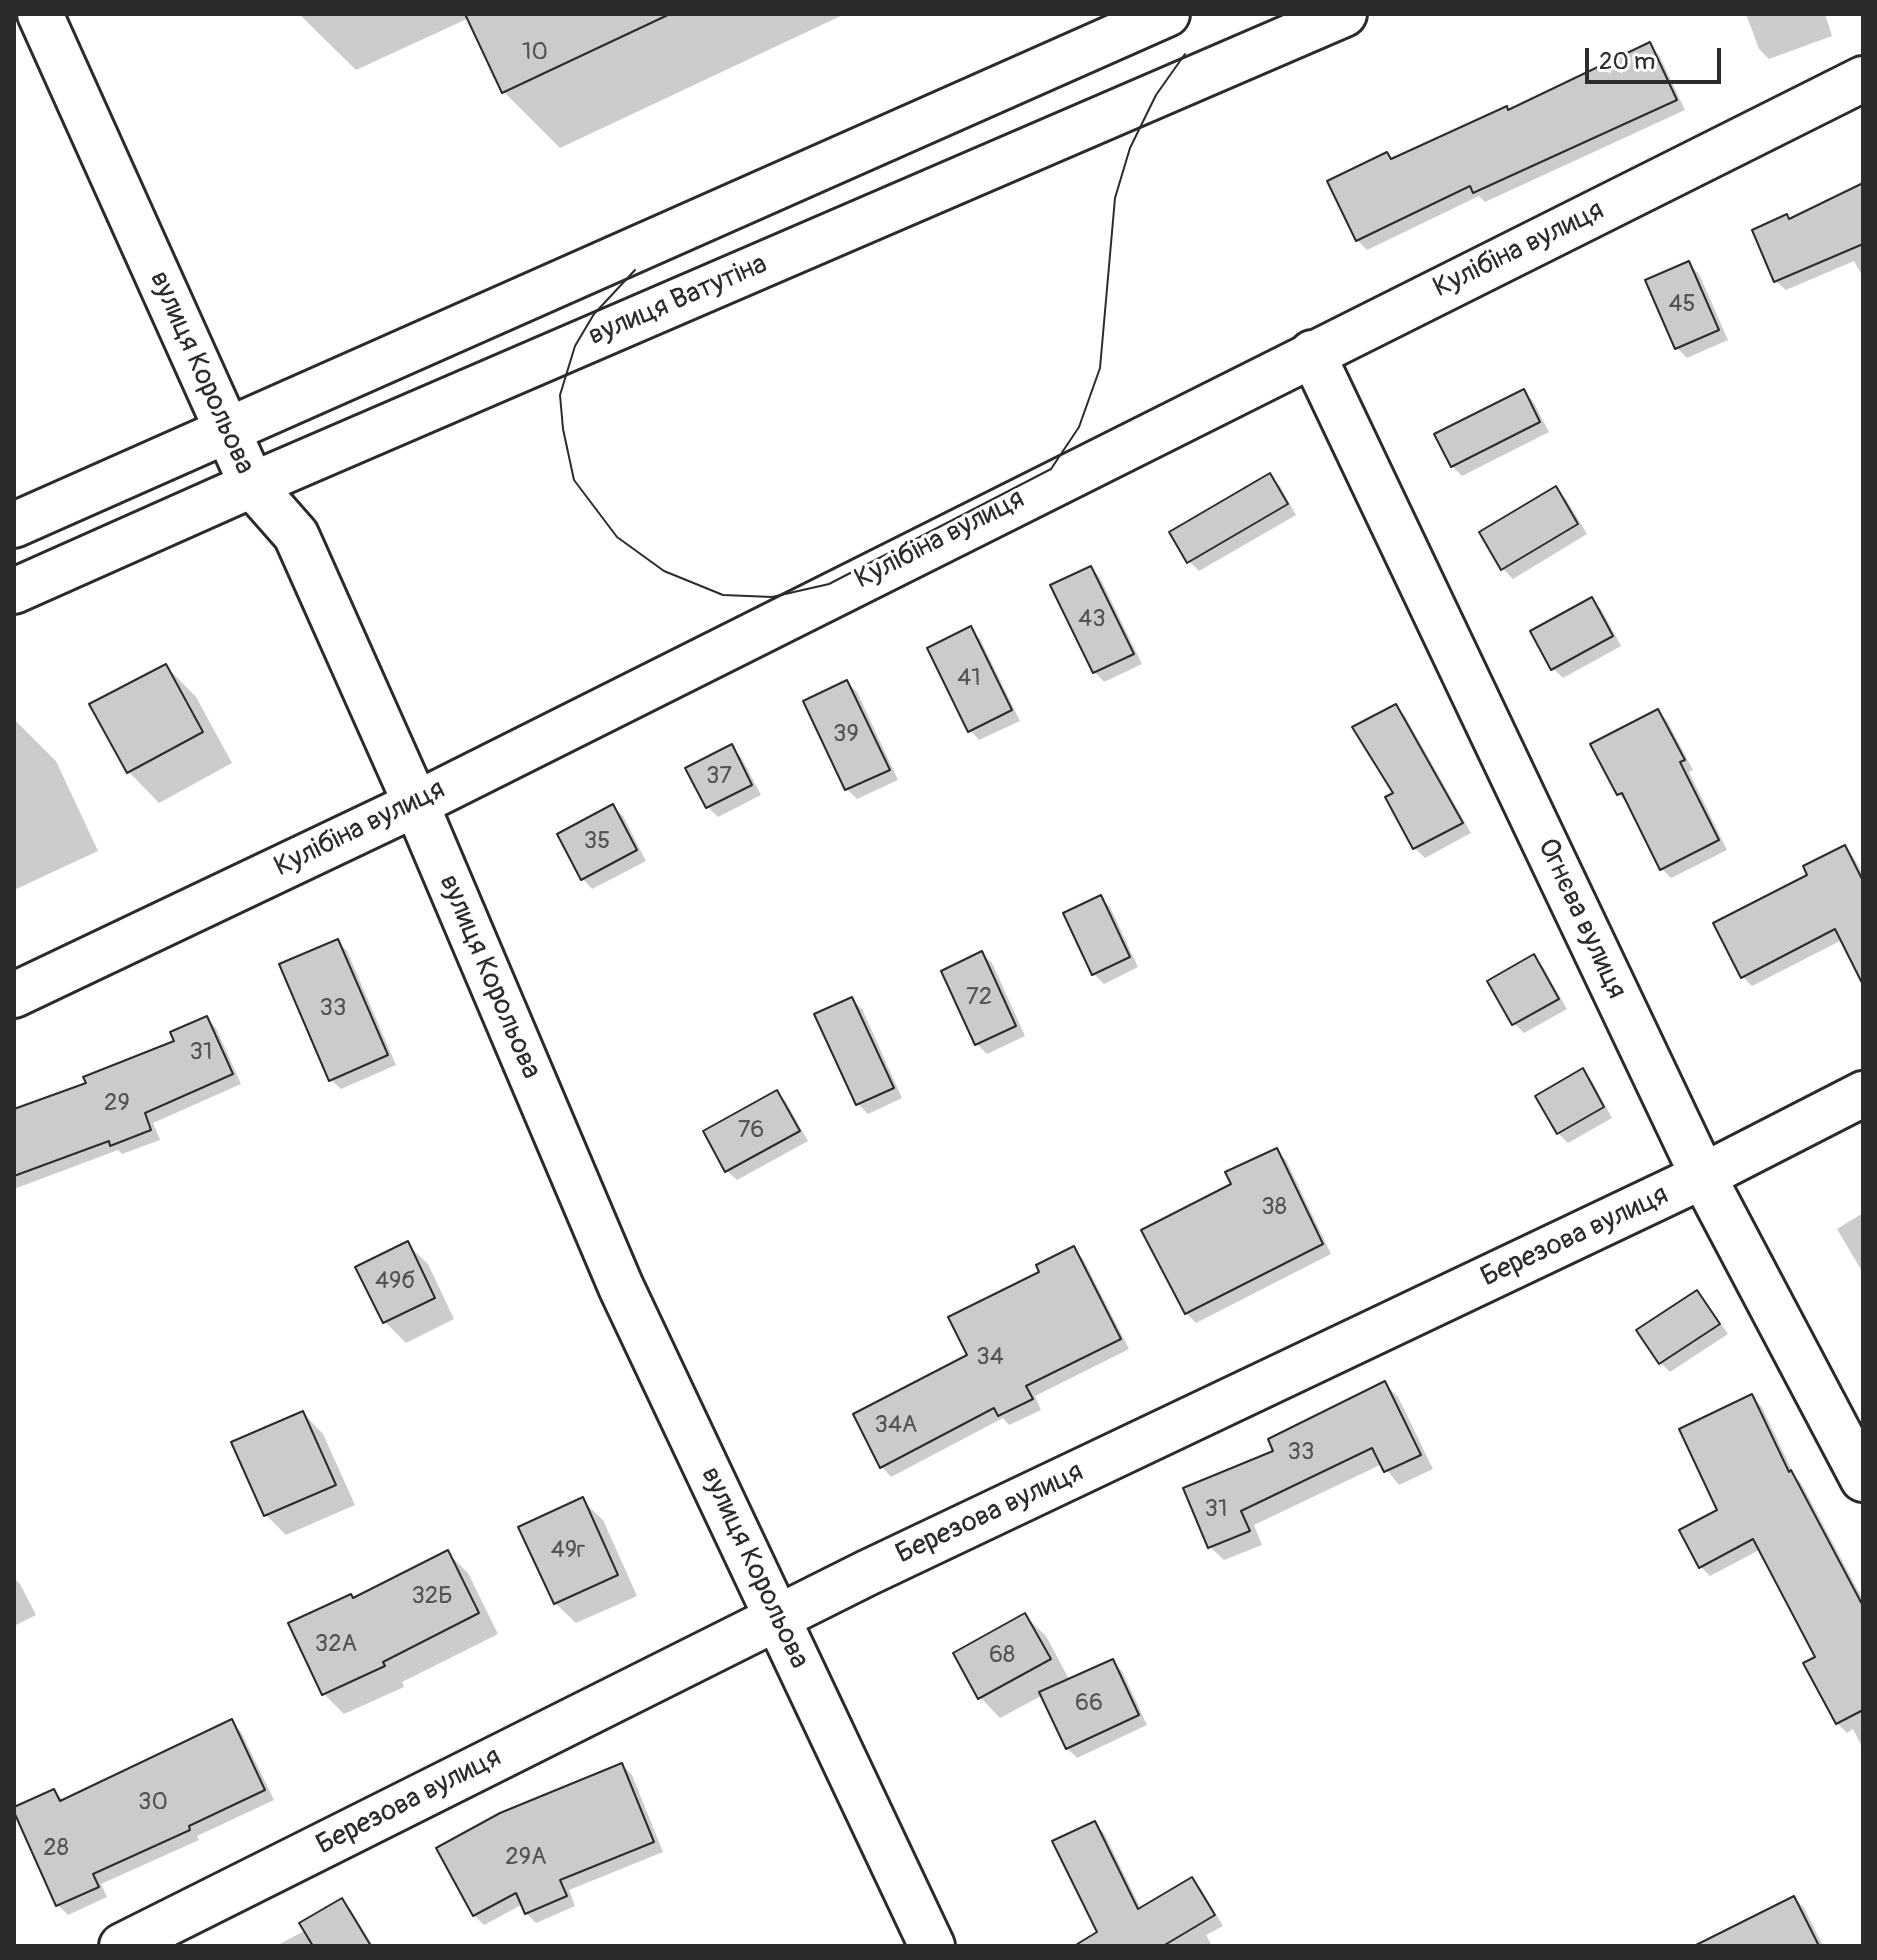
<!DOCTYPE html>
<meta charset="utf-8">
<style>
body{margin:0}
#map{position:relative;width:1877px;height:1960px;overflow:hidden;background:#fff;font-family:Pangolin,sans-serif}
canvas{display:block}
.frame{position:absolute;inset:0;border:16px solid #2b2b2b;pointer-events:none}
.scale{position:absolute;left:1585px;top:48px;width:136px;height:36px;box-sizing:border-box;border:4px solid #2b2b2b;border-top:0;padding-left:10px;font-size:24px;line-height:28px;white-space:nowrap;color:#2b2b2b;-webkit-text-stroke:6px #fff;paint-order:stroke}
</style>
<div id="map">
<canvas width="1877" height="1960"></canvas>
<div class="frame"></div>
<div class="scale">20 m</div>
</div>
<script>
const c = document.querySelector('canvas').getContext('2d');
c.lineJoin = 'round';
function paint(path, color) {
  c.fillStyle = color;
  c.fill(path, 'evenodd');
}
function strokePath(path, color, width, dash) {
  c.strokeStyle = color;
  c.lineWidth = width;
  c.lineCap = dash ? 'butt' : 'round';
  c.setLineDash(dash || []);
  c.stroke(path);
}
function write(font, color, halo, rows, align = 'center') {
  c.font = font + ' Pangolin,sans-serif';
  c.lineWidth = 7;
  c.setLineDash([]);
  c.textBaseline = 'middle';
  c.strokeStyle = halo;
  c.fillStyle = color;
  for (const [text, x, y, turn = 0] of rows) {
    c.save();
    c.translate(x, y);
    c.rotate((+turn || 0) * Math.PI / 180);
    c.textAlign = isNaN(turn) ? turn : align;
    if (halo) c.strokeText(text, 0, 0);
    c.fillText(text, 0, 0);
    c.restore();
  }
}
const shadow = new Path2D(`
 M299,14H845L560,148L504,92L469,18L356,70Z
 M1746,14H1825L1832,36L1769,59L1759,49Z
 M1649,45L1659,55L1685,110L1485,202L1479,196L1367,250L1357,240L1387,155L1393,160L1509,111Z
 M1863,191V277L1854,261L1786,290L1776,281L1787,217L1791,220Z
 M1689,264L1699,274L1728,340L1687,358L1677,348L1648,281Z
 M1524,392L1533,401L1549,432L1462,476L1452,466L1437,435Z
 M1270,476L1280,486L1296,515L1199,571L1189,561Z
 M1556,489L1566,499L1587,534L1513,579L1503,569Z
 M1091,568L1100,578L1142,664L1104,682L1095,672Z
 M1591,600L1601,609L1621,646L1563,678L1553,668Z
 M970,629L980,639L1020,721L979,740L970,730Z
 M166,666L196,697L232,763L159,803L129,772L91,705Z
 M847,682L857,692L898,780L857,799L847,789Z
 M1395,706L1405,716L1471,833L1425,858L1415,848L1388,797L1395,793Z
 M1658,711L1667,721L1693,770L1689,772L1727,850L1671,878L1662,869L1628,804L1619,794Z
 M14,719L56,761L98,851L14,890Z
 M731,747L741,757L761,795L718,817L708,807Z
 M613,807L623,816L646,861L592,889L583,879Z
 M1844,848L1854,858L1863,875V977L1842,940L1752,986L1742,976L1810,876Z
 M1100,898L1110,907L1138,967L1104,984L1094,974L1066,914Z
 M337,941L347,951L396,1065L341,1089L331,1080Z
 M982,954L992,963L1025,1036L987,1054L977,1044L944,972Z
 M1533,957L1543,967L1567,1009L1524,1033L1514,1023Z
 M852,999L862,1009L902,1098L868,1114L858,1104Z
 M207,1019L216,1028L241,1084L153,1123L160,1140L122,1154L118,1150L14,1189V1112L88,1084L176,1042Z
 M1582,1071L1592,1081L1612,1118L1568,1143L1558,1133Z
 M776,1093L786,1102L808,1141L737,1180L727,1171Z
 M1276,1150L1286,1160L1331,1254L1196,1323L1186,1313Z
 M1863,1213V1273L1837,1229Z
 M407,1244L428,1264L454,1319L406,1343L385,1322L358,1268Z
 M1073,1249L1083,1259L1129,1349L1035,1396L1041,1410L1009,1425L1003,1418L891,1477L882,1467L1042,1273Z
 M1697,1292L1706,1302L1728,1334L1670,1372L1661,1363Z
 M1385,1384L1398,1397L1433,1469L1399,1485L1382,1464L1254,1525L1262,1545L1224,1560L1210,1547L1276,1452Z
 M1752,1397L1762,1407L1795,1477L1801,1483L1863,1600L1858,1605L1863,1614V1749L1853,1729L1847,1733L1837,1723L1818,1658L1761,1549L1710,1576L1700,1566L1720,1511Z
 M303,1413L323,1434L355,1505L286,1535L266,1515Z
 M582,1500L603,1520L637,1596L576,1623L555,1603Z
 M447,1552L468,1573L498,1634L402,1682L404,1687L344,1714L324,1694L354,1599Z
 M14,1578L20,1584L36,1615L14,1626Z
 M1025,1616L1046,1636L1070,1681L1112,1661L1122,1671L1147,1725L1077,1758L1067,1748L1043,1695L1000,1718L980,1697Z
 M232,1722L241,1732L274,1800L197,1836L199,1840L101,1884L107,1897L68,1915L58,1905L54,1791L64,1801Z
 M622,1765L632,1775L663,1852L569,1890L575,1906L536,1923L526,1913L523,1904L484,1925L474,1915Z
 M1094,1823L1104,1833L1141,1909L1191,1879L1201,1889L1223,1926L1206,1935L1212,1946H1103Z
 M1794,1898L1804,1908L1823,1946H1709Z
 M341,1900L351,1910L373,1946H276L306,1930Z`);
const building = new Path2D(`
 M465,14H670L502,93Z
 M1650,42L1677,100L1473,193L1470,186L1356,241L1327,181L1387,152L1391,159L1507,106L1508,110Z
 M1863,183V244L1774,282L1752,230L1787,214L1789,219Z
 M1689,261L1719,330L1675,349L1645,280Z
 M1524,389L1540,422L1451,467L1434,434Z
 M1270,473L1288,504L1187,563L1169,532Z
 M1556,486L1578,524L1501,570L1479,532Z
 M1091,566L1134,654L1093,673L1050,585Z
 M1592,597L1613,636L1551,670L1530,631Z
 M971,626L1012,710L968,732L927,648Z
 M166,664L203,732L127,773L89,704Z
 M847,680L890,770L845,790L803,701Z
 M1396,704L1463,823L1413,849L1385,797L1393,793L1352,727Z
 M1658,709L1685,760L1680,762L1719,840L1660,870L1622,793L1617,795L1590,744Z
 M732,744L752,785L706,808L685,768Z
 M613,804L637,850L581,880L557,834Z
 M1845,845L1863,881V985L1835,929L1741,978L1713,923L1807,875L1803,866Z
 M1101,895L1130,957L1092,975L1063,913Z
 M338,939L388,1055L329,1081L279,964Z
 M982,951L1016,1026L975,1045L941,971Z
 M1534,954L1559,999L1512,1025L1487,981Z
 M852,997L894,1088L856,1105L814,1014Z
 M207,1016L233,1074L145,1113L151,1130L110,1146L109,1141L14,1176V1109L86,1083L83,1077L174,1041L170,1032Z
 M1583,1068L1604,1107L1557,1134L1535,1096Z
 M777,1090L800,1131L725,1172L703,1131Z
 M1277,1148L1323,1244L1185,1314L1141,1230L1231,1184L1225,1172Z
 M408,1241L435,1298L383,1323L355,1267Z
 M1074,1246L1121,1339L1026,1386L1033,1399L998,1416L994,1408L880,1468L853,1414L967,1355L948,1317L1039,1272L1036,1265Z
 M1697,1290L1720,1324L1659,1364L1636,1330Z
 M1385,1381L1421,1455L1384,1472L1372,1448L1241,1511L1250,1531L1208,1548L1183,1488L1273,1451L1268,1439Z
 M1752,1394L1789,1472L1791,1470L1863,1606V1710L1836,1724L1803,1663L1815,1657L1753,1539L1699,1568L1679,1530L1717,1510L1679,1429Z
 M303,1411L336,1485L264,1516L231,1442Z
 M583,1497L618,1575L554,1604L518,1527Z
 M448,1550L479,1613L383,1662L385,1666L322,1695L288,1623L351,1594L353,1598Z
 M1025,1613L1051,1659L978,1699L953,1653Z
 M1113,1659L1139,1715L1066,1749L1039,1692Z
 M232,1719L265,1790L189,1826L190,1830L93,1874L99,1887L56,1906L14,1812V1807L54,1789L60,1801Z
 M622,1763L654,1842L560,1880L567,1896L525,1914L516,1893L473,1916L436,1848L500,1813Z
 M1095,1821L1138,1909L1192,1877L1215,1915L1163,1946H1074L1097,1932L1052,1841Z
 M1794,1896L1819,1946H1694Z
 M342,1898L371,1946H313L299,1923Z`);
const minor = new Path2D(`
 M40,14L252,485L296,535L416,804L621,1287L932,1946
 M1312,353L1703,1176L1863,1479
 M14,995L416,804L1863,79
 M122,1946L867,1573L1703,1176L1863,1094`);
const major = new Path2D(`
 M14,525L1167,14
 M14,591L252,485L1344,14`);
const tram = new Path2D(`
 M635,270L594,314L575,346L560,395L563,429L574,480L617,537L664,571L723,595L772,597L829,584L1051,469L1079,427L1100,368L1115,198L1130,148L1156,95L1185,54`);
const numberNames = [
 ["10",535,53],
 ["45",1682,305],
 ["43",1092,620],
 ["41",969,679],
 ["39",846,735],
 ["37",719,777],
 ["35",597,842],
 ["72",979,998],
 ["33",333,1009],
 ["31",201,1053],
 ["29",117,1104],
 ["76",751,1131],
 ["38",1274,1208],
 ["49б",395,1282],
 ["34",990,1358],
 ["34А",896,1426],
 ["33",1301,1453],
 ["31",1216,1510],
 ["49г",568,1551],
 ["32Б",432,1597],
 ["32А",336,1645],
 ["68",1002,1656],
 ["66",1089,1704],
 ["30",153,1803],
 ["28",56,1849],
 ["29А",526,1858]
];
const streetNames = [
 ["Кулібіна вулиця",1519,250,-26],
 ["вулиця Ватутіна",678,301,-23],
 ["вулиця Корольова",201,373,66],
 ["Кулібіна вулиця",940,540,-27],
 ["Кулібіна вулиця",360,829,-26],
 ["Огнєва вулиця",1581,919,65],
 ["вулиця Корольова",489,977,67],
 ["Березова вулиця",1575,1237,-25],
 ["Березова вулиця",990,1514,-25],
 ["вулиця Корольова",754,1568,65],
 ["Березова вулиця",409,1802,-27]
];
paint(shadow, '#0003');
paint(building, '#cbcbcb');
strokePath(building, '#2b2b2b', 2);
strokePath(minor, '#2b2b2b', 50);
strokePath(major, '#2b2b2b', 50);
strokePath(minor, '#fff', 44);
strokePath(major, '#fff', 44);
strokePath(tram, '#2b2b2b', 2);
write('24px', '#535353', null, numberNames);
write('28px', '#2b2b2b', '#fff', streetNames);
</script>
